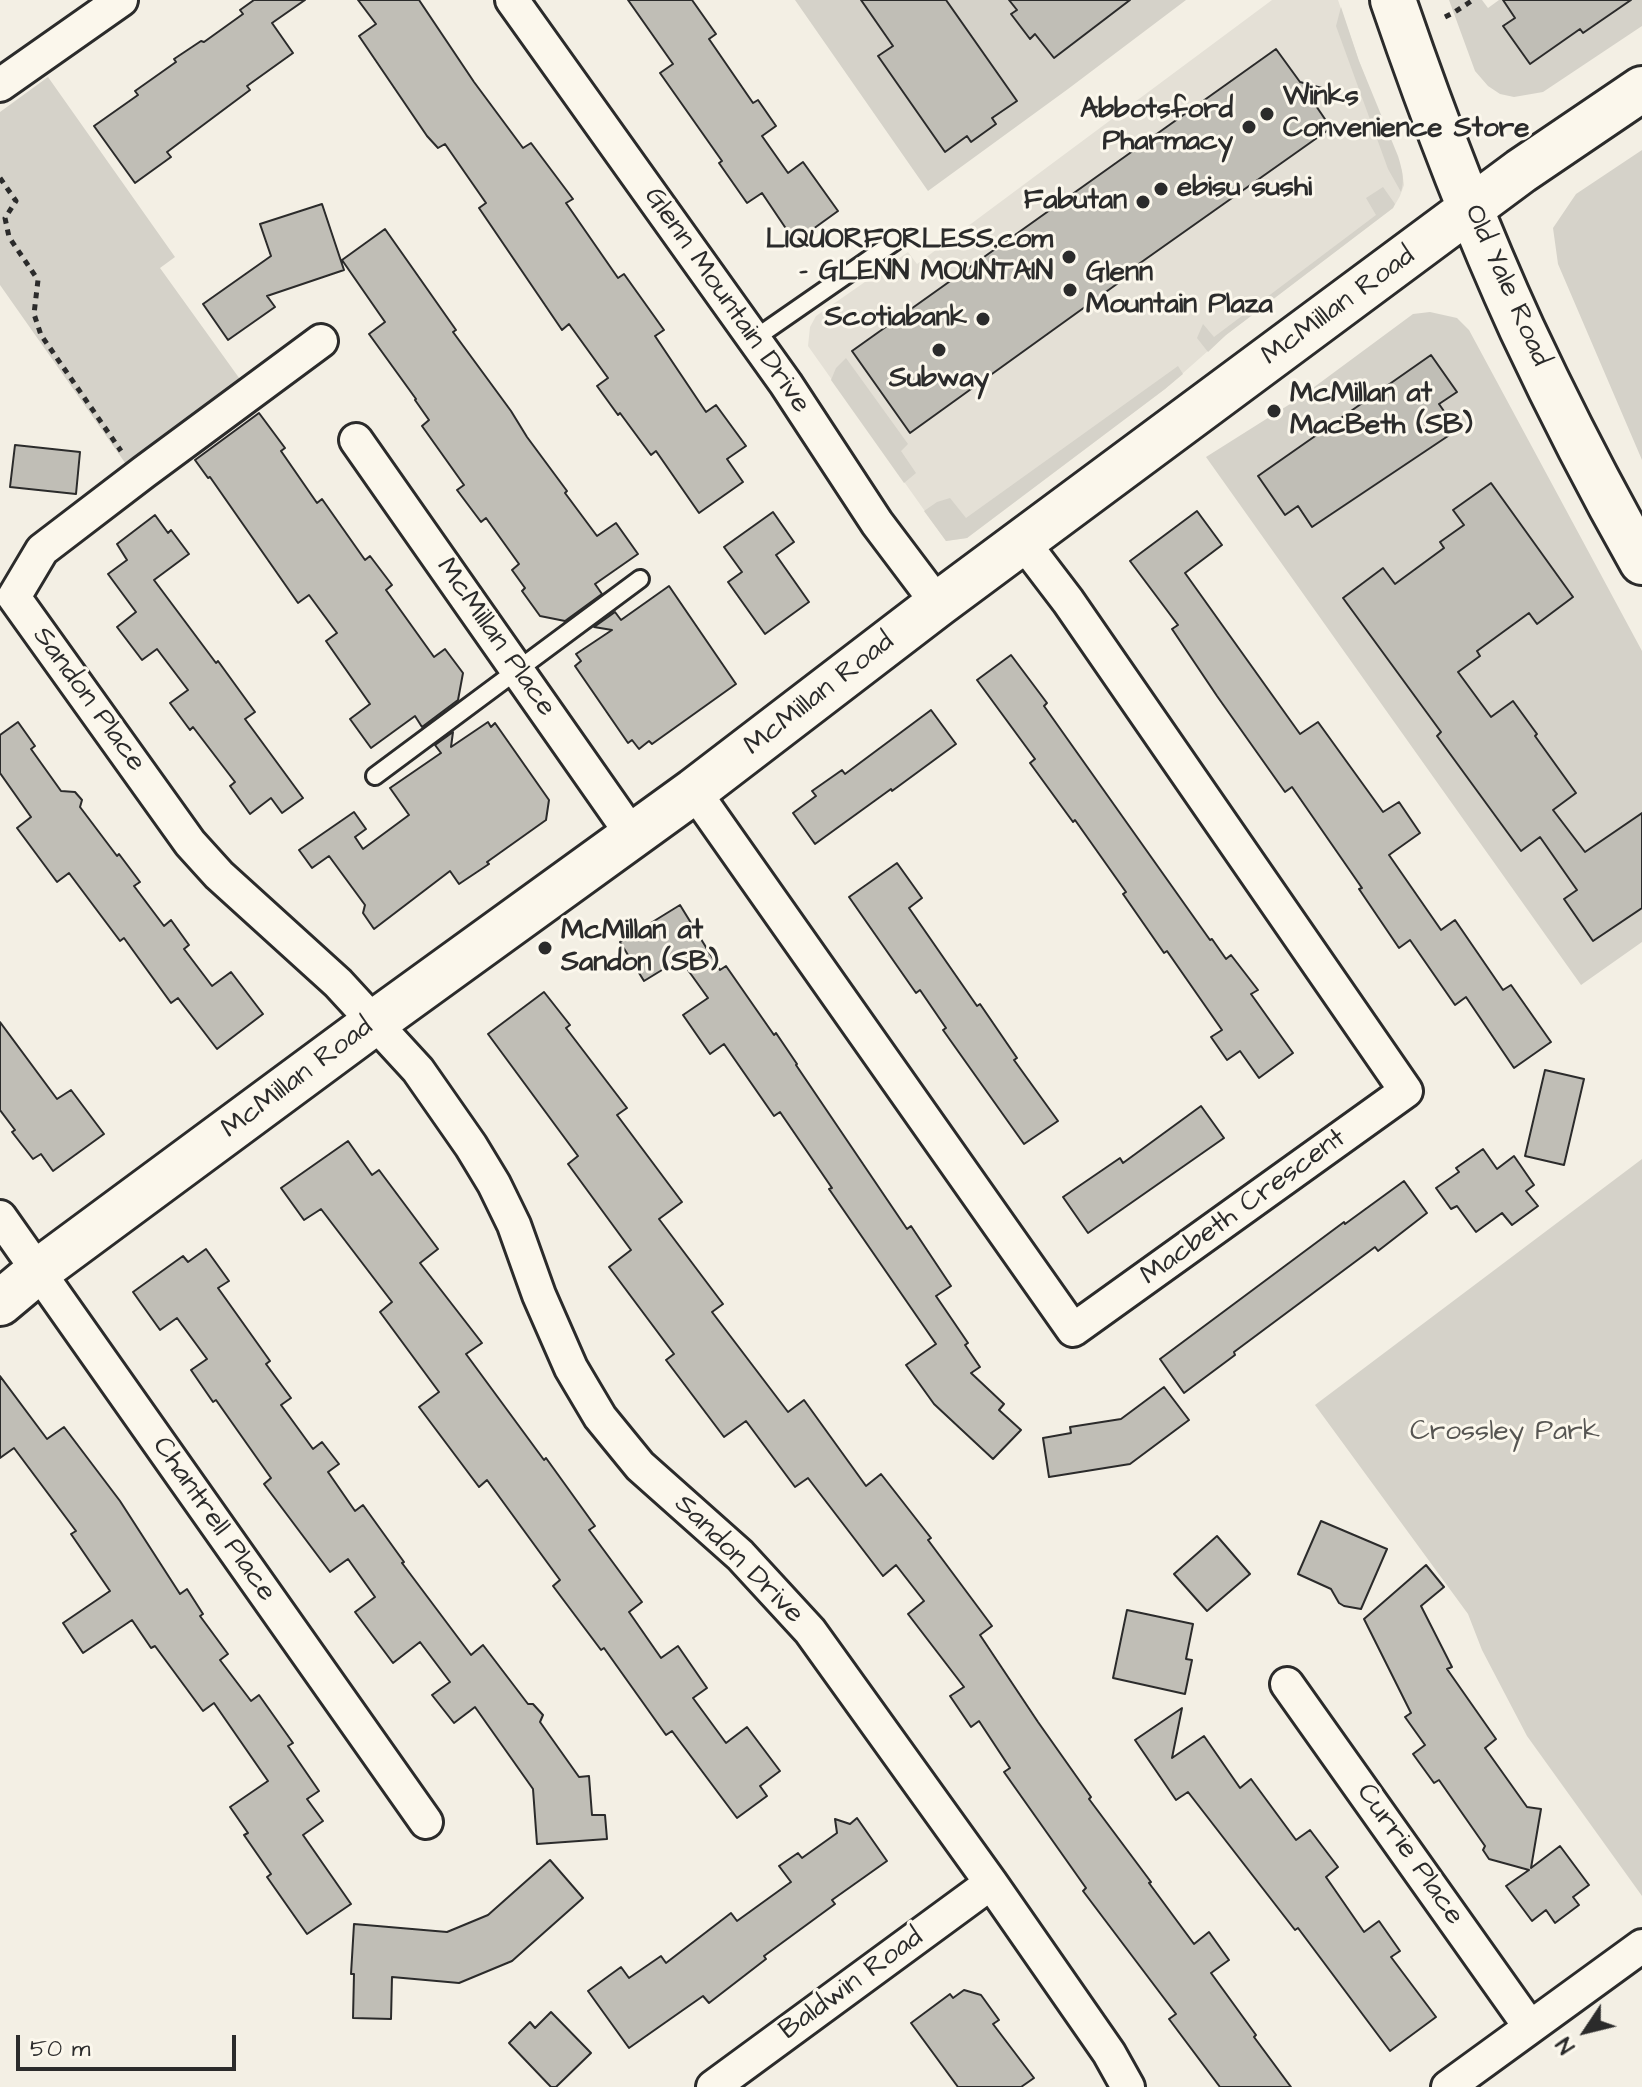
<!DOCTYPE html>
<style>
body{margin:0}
#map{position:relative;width:1642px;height:2087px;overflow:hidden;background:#f3efe4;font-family:"Architects Daughter",sans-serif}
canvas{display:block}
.north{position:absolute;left:1546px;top:1991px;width:80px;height:80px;-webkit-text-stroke:6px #fbf7ec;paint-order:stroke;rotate:235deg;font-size:22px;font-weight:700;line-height:32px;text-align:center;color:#2b2b2b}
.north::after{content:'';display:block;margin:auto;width:28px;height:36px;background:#2b2b2b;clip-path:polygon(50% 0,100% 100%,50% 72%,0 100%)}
.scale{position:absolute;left:16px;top:2035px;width:220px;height:36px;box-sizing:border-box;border:4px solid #2b2b2b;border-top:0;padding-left:10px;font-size:24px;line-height:28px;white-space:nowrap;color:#2b2b2b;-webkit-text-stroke:6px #fbf7ec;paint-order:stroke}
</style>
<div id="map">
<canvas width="1642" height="2087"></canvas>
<div class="north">N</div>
<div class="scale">50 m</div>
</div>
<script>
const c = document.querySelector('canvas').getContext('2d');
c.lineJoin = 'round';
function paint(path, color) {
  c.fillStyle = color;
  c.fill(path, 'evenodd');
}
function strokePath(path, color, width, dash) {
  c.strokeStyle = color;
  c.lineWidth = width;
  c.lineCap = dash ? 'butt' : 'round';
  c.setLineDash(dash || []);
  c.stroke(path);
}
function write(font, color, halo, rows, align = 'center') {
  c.font = font + ' "Architects Daughter",sans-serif';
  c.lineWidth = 6;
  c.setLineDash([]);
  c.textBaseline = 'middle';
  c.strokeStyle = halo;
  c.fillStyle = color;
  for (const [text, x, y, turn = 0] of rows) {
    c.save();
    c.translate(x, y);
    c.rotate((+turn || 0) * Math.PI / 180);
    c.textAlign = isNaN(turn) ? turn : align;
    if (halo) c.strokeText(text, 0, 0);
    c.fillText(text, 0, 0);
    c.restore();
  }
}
const built = new Path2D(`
 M1272,0H1338L1359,61L1402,171L1404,185L1400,196L1393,208L1226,335L1165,389L967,538L946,541L808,346L810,327L816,316L908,252L917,264Z`);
const green = new Path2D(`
 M795,0H1186L1068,89L928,191Z
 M1449,0H1482L1488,8L1499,0H1503L1580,29L1583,33L1631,0H1642V26L1543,92L1514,97L1500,94L1488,86L1475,71Z
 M1341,7L1359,61L1398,156C1402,169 1405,180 1401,192L1388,169L1336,26Z
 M48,77L175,257L160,268L242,382L128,467L0,285V112Z
 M1642,150V460L1558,264L1553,228L1576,194Z
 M1383,187L1395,204L1393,208L1226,335L1208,352L1197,338L1203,324L1214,337L1376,215L1366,198Z
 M1430,312L1457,318L1469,330L1642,651V942L1581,985L1206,457L1298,399L1413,314Z
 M846,358L908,444L901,451L916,473L904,483L831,380L836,368Z
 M1178,366L1183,374L1165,389L967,538L946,541L924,511L937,502L950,498L966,518Z
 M1642,1159V1896L1527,1736L1482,1650L1468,1614L1315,1405Z`);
const building = new Path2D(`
 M254,0H305L272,23L293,53L247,86L250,90L167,152L171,157L135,183L94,126L138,95L135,91L176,62L174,59L201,41L204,42L243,14L240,10Z
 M358,0H419L474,82L523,148L531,143L573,199L566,203L618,278L624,274L664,330L655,336L706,412L716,405L746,446L727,459L743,482L699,513L656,451L651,455L620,413L618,415L597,386L608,378L569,324L562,330L479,208L486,203L445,144L438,148L427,136L359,36L376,24Z
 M628,0H692L716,34L709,39L753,103L758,100L776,126L762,136L788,173L803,162L838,211L795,242L762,193L747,203L719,163L722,161L660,73L673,64Z
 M861,0H946L1017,101L992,118L996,124L971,142L967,136L945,152L878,56L893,46Z
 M1009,0H1130L1054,58L1035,34L1030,39L1011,14L1017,10Z
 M1503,0H1631L1583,33L1580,29L1530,64L1503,26L1515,18Z
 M1276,49L1300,82L1322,88L1310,97L1331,128L1126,273L1128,276L910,433L852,351Z
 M322,204L344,270L267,296L275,307L228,340L203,304L271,256L260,224Z
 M385,229L456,330L453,332L511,411L527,437L567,491L565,493L597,536L616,523L638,554L595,584L602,594L565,621L540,616L522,591L525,588L512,570L519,564L486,518L481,522L457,490L464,485L422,426L429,420L415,400L416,399L369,334L385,322L342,260Z
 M1431,355L1457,392L1439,404L1457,430L1312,527L1298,506L1285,515L1258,476Z
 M259,413L285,448L281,451L317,503L322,499L365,560L370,556L392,585L386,590L434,657L445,649L463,673L458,700L422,727L415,716L371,748L350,719L370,704L326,641L337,633L309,595L298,603L210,477L208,478L195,460Z
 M15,445L80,452L76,494L10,487Z
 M1491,483L1573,597L1537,624L1529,613L1477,651L1480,656L1458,672L1491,717L1513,701L1537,734L1535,736L1576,793L1553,810L1585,852L1642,813V908L1593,941L1564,899L1577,890L1540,837L1521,851L1437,736L1441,732L1343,598L1383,568L1395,584L1444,548L1440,542L1464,525L1453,510Z
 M1197,511L1222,545L1185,573L1300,734L1318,722L1383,812L1399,802L1420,833L1389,855L1441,930L1455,920L1503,990L1511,985L1551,1042L1514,1068L1466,997L1455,1005L1410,940L1399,948L1359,889L1362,888L1292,787L1285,792L1217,696L1172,629L1178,625L1130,561Z
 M773,512L794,542L776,555L809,602L765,634L728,582L742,572L724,547Z
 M155,515L168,533L171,530L189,554L154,580L216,663L218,661L255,712L245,719L303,798L282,813L271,798L250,814L230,786L235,782L193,727L190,730L170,703L188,690L157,649L142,660L117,627L136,612L108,574L127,560L117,544Z
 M669,586L736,684L652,744L649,741L639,749L632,740L628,743L575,666L581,661L576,654L612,630L594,627L615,612L621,620Z
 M1011,655L1047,703L1044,706L1210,940L1212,939L1226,959L1231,955L1258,990L1251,994L1293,1053L1259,1078L1240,1051L1227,1060L1211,1037L1222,1030L1167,951L1164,953L1123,894L1126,892L1075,820L1073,822L1030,763L1035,759L977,680Z
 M931,710L956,744L892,791L891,789L815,844L793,813L816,796L812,791L842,770L845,774Z
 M18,722L35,746L31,749L61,791L75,792L82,800L80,807L117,856L119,854L140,882L134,886L164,926L171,920L189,945L184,949L212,986L231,972L263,1014L217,1049L178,998L171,1003L124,938L120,941L69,873L57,882L17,828L31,817L0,773V735Z
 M488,722L491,727L495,723L549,800L546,820L487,862L489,864L459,884L450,871L374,929L363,913L365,905L329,856L312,868L299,850L354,812L366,829L355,837L363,849L409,815L390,788L441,753L435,745L453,732L451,747Z
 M897,863L922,898L909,908L977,1006L980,1004L1017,1058L1014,1060L1058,1121L1024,1144L943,1030L946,1028L920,990L916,993L849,897Z
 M680,905L720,970L726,966L774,1035L776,1033L797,1064L796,1065L907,1229L911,1226L951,1286L936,1296L968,1343L965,1345L980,1367L971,1373L1004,1404L999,1410L1021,1430L993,1459L934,1404L906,1365L936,1344L829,1189L832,1188L780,1112L774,1116L724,1044L710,1054L683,1015L708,998L680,959L644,981L620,942Z
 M544,992L570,1025L566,1028L627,1108L617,1115L682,1202L659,1219L723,1304L712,1312L788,1412L804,1400L866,1486L881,1474L931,1538L928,1540L992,1626L980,1635L1038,1722L1091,1797L1089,1799L1151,1882L1149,1883L1194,1944L1209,1932L1229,1960L1211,1973L1256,2035L1254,2037L1291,2087H1220L1169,2019L1176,2014L1083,1891L1086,1888L1004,1772L1010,1768L979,1721L971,1727L950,1696L964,1687L908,1614L924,1601L896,1565L883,1576L808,1478L795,1487L746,1421L724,1437L666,1360L674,1354L609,1267L631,1250L568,1164L578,1156L488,1034Z
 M0,1022L57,1099L71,1090L104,1134L53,1171L41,1154L33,1159L12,1132L15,1130L0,1110Z
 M1545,1070L1584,1079L1564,1165L1525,1156Z
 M1201,1106L1224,1138L1088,1233L1063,1197L1120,1158L1123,1163Z
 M348,1141L372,1175L379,1170L438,1249L420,1263L482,1343L466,1354L544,1460L546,1458L595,1526L589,1530L642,1602L629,1612L661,1658L678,1646L707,1688L693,1698L726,1743L747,1727L780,1771L760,1786L767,1796L737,1818L672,1731L666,1735L604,1648L601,1650L553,1586L560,1580L487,1480L479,1487L419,1407L439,1392L380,1312L392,1302L321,1209L304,1220L281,1188Z
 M1483,1149L1497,1169L1514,1156L1534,1185L1526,1191L1538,1206L1512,1225L1502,1213L1476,1232L1457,1206L1451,1209L1436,1188L1459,1172L1456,1168Z
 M1404,1181L1427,1213L1378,1251L1375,1247L1234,1352L1235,1355L1184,1393L1160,1359L1344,1222L1345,1224Z
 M206,1249L229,1281L218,1288L270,1361L266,1364L291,1398L281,1405L313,1449L322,1442L339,1464L328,1472L355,1511L363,1505L404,1562L402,1563L471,1655L483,1645L528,1704H533L543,1715L540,1722L579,1777L589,1776L592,1815H605L607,1839L537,1844L533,1789L475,1707L454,1723L432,1695L450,1682L420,1642L393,1663L355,1612L375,1597L348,1559L330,1572L264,1484L271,1478L216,1400L213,1402L191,1370L207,1359L177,1318L160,1330L133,1292L183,1256L188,1262Z
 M0,1376L47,1439L64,1427L120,1501L180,1594L187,1589L203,1614L200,1616L228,1654L220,1660L251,1701L259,1695L293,1743L288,1746L319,1791L307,1799L323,1821L303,1835L351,1904L307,1934L267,1877L271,1874L244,1835L248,1833L230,1807L268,1781L214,1703L203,1711L155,1646L151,1648L132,1620L83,1653L63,1623L110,1591L71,1534L76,1531L14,1448L0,1458Z
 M1164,1387L1189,1420L1130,1464L1049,1477L1043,1438L1071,1433L1070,1427L1121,1419Z
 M1321,1521L1387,1549L1361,1609L1344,1606L1339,1603L1331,1589L1298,1574Z
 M1217,1536L1250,1574L1207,1611L1174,1574Z
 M1426,1565L1444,1587L1421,1606L1452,1667L1447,1669L1496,1739L1485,1748L1527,1807L1541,1809L1531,1868L1560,1846L1589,1885L1573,1897L1579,1905L1555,1923L1546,1910L1532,1921L1506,1886L1529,1870L1489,1859L1483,1850L1485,1846L1439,1780L1434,1783L1413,1754L1425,1745L1405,1717L1411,1713L1364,1619Z
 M1127,1610L1193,1624L1186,1659L1192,1660L1185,1694L1113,1678Z
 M1182,1708L1172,1758L1204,1736L1240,1788L1251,1779L1296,1840L1310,1830L1338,1867L1326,1877L1364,1932L1379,1921L1400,1951L1391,1957L1436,2017L1390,2051L1298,1928L1295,1930L1188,1792L1176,1800L1135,1740Z
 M857,1818L887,1861L832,1900L835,1904L764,1956L766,1959L709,2003L703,1996L629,2048L588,1991L621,1967L629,1978L661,1956L666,1963L731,1913L737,1921L791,1882L779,1866L798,1853L802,1858L837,1833L835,1819L850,1824Z
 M550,1860L583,1898L512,1961L459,1983L392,1977L391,2019L353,2018L354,1974H351L354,1924L447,1932L488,1915Z
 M964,1990L981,1995L999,2020L993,2024L1034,2078L1021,2087H958L911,2023L950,1994L953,1998Z
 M551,2012L591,2053L556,2087H551L509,2043L530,2022L535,2028Z`);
const path = new Path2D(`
 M1445,17L1453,13L1473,0
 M0,178L16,201L5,218L9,237L38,280L34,314L41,335L121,451`);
const lane = new Path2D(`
 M754,339L894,242
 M375,776L640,579`);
const street = new Path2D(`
 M512,0L786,384L877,523L938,604
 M0,85L121,0
 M321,341L144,472L42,550L14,597L190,843L219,875L338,983L418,1070L471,1146L494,1184L514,1225L539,1295L571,1368L600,1417L640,1466L740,1555L810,1631L991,1883L1109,2053L1128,2087
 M356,440L633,836
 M694,791L1073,1330L1406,1091L1068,601L1023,542
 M0,1217L426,1822
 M1287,1684L1530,2027
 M713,2087L991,1883
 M1448,2087L1642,1946`);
const secondary = new Path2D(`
 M1393,0C1431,111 1473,222 1522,329C1559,408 1599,486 1642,562
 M0,1303L37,1272L375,1022L694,791L938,604L1521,171L1642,89`);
const markers = [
 [1267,114,8,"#2b2b2b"],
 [1249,127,8,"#2b2b2b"],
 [1161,189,8,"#2b2b2b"],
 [1143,202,8,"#2b2b2b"],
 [1069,257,8,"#2b2b2b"],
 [1070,290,8,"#2b2b2b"],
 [983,319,8,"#2b2b2b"],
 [939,350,8,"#2b2b2b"],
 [1274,411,8,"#2b2b2b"],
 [545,948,8,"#2b2b2b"]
];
const poiNames = [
 ["Winks",1283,98],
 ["Convenience Store",1283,130],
 ["Abbotsford",1233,111,"right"],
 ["Pharmacy",1233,143,"right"],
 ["ebisu sushi",1177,189],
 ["Fabutan",1127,202,"right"],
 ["LIQUORFORLESS.com",1053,241,"right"],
 ["- GLENN MOUNTAIN",1053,273,"right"],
 ["Glenn",1086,274],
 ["Mountain Plaza",1086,306],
 ["Scotiabank",967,319,"right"],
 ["Subway",939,380,"center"],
 ["McMillan at",1290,395],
 ["MacBeth (SB)",1290,427],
 ["McMillan at",561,932],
 ["Sandon (SB)",561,964]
];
const streetNames = [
 ["Old Yale Road",1506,286,66],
 ["Glenn Mountain Drive",726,301,55],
 ["McMillan Road",1339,307,-36],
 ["McMillan Place",495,638,55],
 ["McMillan Road",820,695,-38],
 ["Sandon Place",88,700,54],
 ["McMillan Road",298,1079,-37],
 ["Macbeth Crescent",1244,1208,-36],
 ["Chantrell Place",213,1520,55],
 ["Sandon Drive",738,1560,45],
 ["Currie Place",1409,1855,55],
 ["Baldwin Road",852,1985,-36]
];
const parkNames = [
 ["Crossley Park",1505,1433]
];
paint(built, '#e4e0d6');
paint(green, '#d5d2c9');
paint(building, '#c0beb6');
strokePath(building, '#2b2b2b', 2);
strokePath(lane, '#2b2b2b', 22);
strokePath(street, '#2b2b2b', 38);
strokePath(secondary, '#2b2b2b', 50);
strokePath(path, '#2b2b2b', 5, [6, 6]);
strokePath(lane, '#fbf7ec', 16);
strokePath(street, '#fbf7ec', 32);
strokePath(secondary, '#fbf7ec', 44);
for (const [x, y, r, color] of markers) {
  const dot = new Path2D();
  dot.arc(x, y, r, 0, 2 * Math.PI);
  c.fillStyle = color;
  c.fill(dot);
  strokePath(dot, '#fbf7ec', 3);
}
write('bold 28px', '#2b2b2b', '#fbf7ec', poiNames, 'left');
write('28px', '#2b2b2b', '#fbf7ec', streetNames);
write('28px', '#565552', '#fbf7ec', parkNames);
</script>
